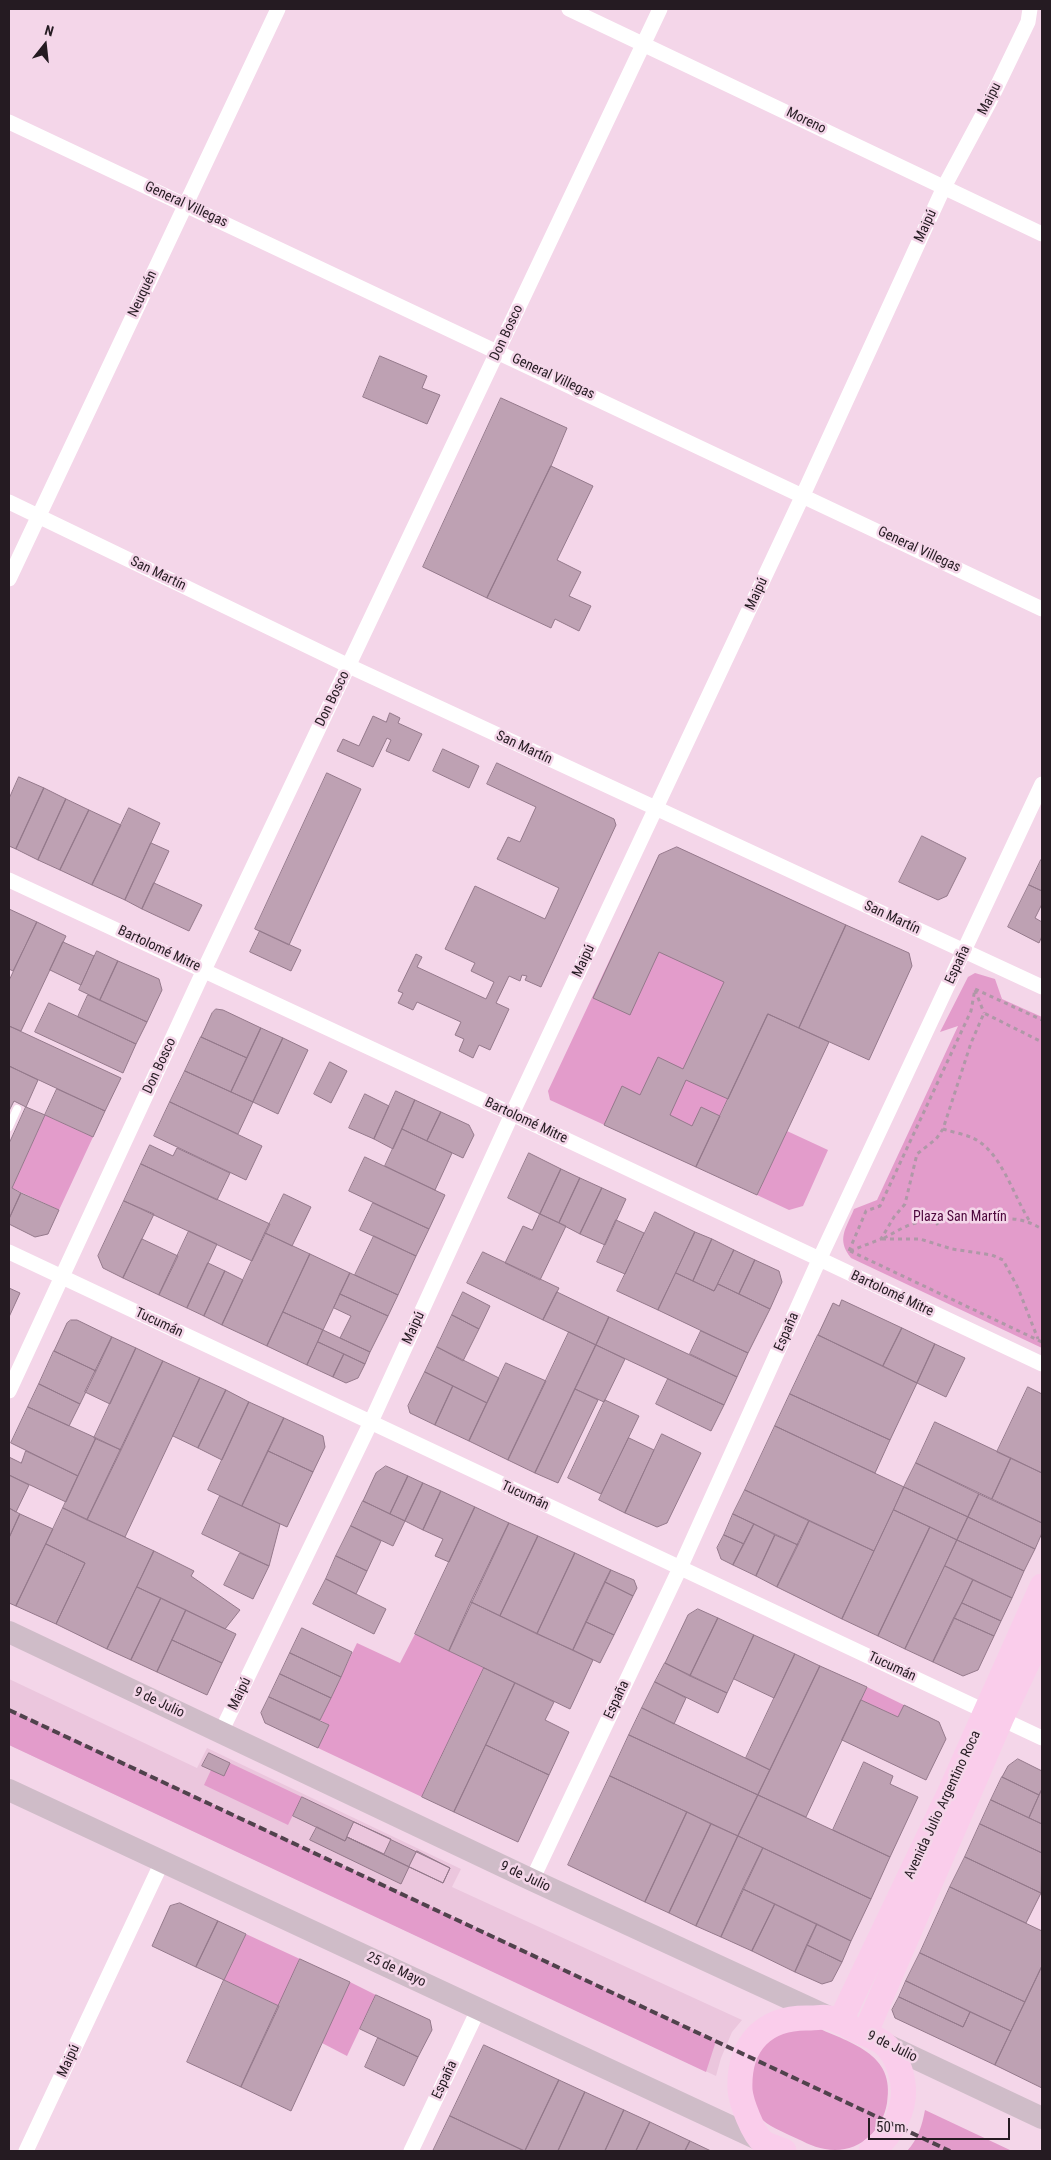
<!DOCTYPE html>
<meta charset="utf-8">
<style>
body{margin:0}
#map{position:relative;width:1051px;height:2160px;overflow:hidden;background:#f4d6e9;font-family:"Roboto Condensed",sans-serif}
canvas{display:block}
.frame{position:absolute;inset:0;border:10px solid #251b22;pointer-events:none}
.north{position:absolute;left:20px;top:20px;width:50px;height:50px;-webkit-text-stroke:4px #f4d6e9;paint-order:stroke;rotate:16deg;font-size:14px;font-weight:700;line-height:20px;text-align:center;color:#251b22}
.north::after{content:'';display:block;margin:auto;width:18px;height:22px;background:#251b22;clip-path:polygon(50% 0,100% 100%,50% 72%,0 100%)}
.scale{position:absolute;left:868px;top:2118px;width:142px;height:22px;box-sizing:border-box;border:2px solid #251b22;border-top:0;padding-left:6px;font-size:15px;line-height:18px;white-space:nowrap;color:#251b22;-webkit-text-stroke:4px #f4d6e9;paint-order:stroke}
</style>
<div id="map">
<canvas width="1051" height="2160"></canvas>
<div class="frame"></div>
<div class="north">N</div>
<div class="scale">50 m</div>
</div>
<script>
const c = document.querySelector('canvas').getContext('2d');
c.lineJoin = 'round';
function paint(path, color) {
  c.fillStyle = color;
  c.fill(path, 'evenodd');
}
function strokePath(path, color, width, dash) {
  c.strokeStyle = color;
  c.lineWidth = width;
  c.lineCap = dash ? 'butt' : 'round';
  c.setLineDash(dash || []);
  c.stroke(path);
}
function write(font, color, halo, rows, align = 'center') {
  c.font = font + ' "Roboto Condensed",sans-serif';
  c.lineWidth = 5;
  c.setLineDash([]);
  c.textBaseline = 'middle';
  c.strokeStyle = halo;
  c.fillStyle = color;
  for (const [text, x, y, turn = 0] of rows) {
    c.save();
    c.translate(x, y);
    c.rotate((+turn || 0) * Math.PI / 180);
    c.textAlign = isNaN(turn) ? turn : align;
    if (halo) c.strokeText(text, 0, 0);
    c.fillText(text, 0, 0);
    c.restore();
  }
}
const built = new Path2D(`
 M9,1679L197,1768L207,1748L461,1869L452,1887L742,2020L732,2032L721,2058L716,2076L9,1745Z`);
const green = new Path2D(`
 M677,847L846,925L799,1028L768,1014L696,1167L550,1100L548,1091L659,855Z
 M975,973L995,979L1002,999L1042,1017V1348L851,1258C836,1239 846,1229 854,1209L877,1200L958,1026L940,1032L968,977Z
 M45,1115L93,1137L59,1210L12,1188Z
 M787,1131L828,1150L803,1206L789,1210L757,1195Z
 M415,1634L484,1668L422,1797L318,1748L329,1725L320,1720L357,1643L400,1663Z
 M867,1687L904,1705L898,1717L861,1700Z
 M9,1709L716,2041L706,2072L9,1745Z
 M230,1763L302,1797L288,1825L204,1785L211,1770L224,1776Z
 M246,1934L300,1959L279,2006L224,1980Z
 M350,1982L376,1995L347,2056L322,2043Z
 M811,2025C849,2043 896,2052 887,2103C882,2133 856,2155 825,2149C812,2147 801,2140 789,2135C777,2129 763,2124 756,2112C749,2101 749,2091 749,2079C749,2074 748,2068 750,2064C754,2054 763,2044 769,2035Z
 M925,2110L1012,2151H907C918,2139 922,2126 925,2110Z`);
const building = new Path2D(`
 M380,356L427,376L422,388L440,395L427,424L363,397Z
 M501,398L567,428L551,466L487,598L423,567Z
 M551,466L593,486L557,560L581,572L569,596L591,606L579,631L555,619L551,628L487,598Z
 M390,713L400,718L398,723L422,734L409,761L386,751L391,740L387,738L373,767L337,751L343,739L359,746L373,716L386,722Z
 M443,749L479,766L469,788L433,771Z
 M497,763L614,819L616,825L541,987L525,980L527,976L522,975L520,981L509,976L496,1003L509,1009L490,1050L479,1045L473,1058L459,1051L464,1039L455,1035L461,1022L417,1002L413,1010L398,1003L403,993L398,991L416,954L422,957L417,967L486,999L494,982L471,971L475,963L445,949L475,886L545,919L559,888L497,859L508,837L520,842L536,807L487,784Z
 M327,773L361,789L289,945L255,929Z
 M19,777L44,788L16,849L9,846V799Z
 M44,788L66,799L38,860L16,849Z
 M66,799L89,810L60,870L38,860Z
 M129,808L160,823L125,900L92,885Z
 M89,810L121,825L92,885L60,870Z
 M922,836L966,858L947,896L938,900L899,882Z
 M151,843L169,851L142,909L125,900Z
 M677,847L846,925L799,1028L768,1014L728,1099L686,1080L670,1115L692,1126L701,1107L720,1116L696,1167L604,1125L622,1086L640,1095L658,1057L683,1069L724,982L659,952L630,1015L593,998L659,855Z
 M1041,860L1042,861V891L1029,885Z
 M154,883L202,905L189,931L142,909Z
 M1029,885L1042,891V904L1035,918L1042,922V936L1039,943L1008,927Z
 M9,909L37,922L13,971L9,969Z
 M37,922L66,936L21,1031L9,1026V981Z
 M846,925L909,953L912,966L869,1060L799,1028Z
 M260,931L301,950L291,971L250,952Z
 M63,942L94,956L81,985L50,970Z
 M97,951L118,961L100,1000L79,990Z
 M118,961L159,979L162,990L147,1022L100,1000Z
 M88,995L147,1022L136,1044L78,1017Z
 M49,1003L136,1044L123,1073L35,1032Z
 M216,1009L223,1010L261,1028L247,1058L201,1037L212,1013Z
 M768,1014L829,1042L757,1195L696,1167Z
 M9,1026L121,1078L105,1111L9,1066Z
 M261,1028L283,1038L253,1102L231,1092Z
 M201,1037L247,1058L231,1092L185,1071Z
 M283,1038L308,1050L278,1114L253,1102Z
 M330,1062L347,1071L331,1103L314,1094Z
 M9,1066L38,1080L26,1107L14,1101L9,1111Z
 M185,1071L253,1102L238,1134L170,1102Z
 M57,1089L105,1111L93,1137L45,1115Z
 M396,1091L415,1100L393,1149L374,1139Z
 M365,1094L389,1106L374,1139L349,1128Z
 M415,1100L441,1112L427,1141L402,1129Z
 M170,1102L262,1146L246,1180L154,1136Z
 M26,1107L45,1115L12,1188L21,1193L9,1219V1144Z
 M441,1112L469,1125L474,1135L463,1158L427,1141Z
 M402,1129L452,1153L435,1190L385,1166Z
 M150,1145L173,1156L177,1148L230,1173L217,1200L141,1164Z
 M529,1153L561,1169L540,1214L508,1198Z
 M365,1157L445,1195L429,1229L349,1191Z
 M141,1164L270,1224L252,1261L124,1201Z
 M561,1169L580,1178L559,1223L540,1214Z
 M580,1178L602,1188L580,1234L559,1223Z
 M602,1188L626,1199L605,1245L580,1234Z
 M21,1193L59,1210L48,1234L35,1237L9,1224V1219Z
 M284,1194L311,1207L292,1246L265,1233Z
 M124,1201L154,1214L123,1278L103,1268L98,1256Z
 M373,1203L429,1229L416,1256L360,1230Z
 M655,1212L695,1232L658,1310L617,1291Z
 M540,1214L566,1226L540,1280L505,1263L523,1226L532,1230Z
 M616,1220L644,1233L625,1274L597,1262Z
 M189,1231L217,1244L187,1308L159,1295Z
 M695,1232L712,1239L693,1281L676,1273Z
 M265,1233L310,1254L267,1346L222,1325Z
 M374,1236L416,1256L398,1295L355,1275Z
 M142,1239L178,1256L159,1295L123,1278Z
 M712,1239L734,1250L714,1291L693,1281Z
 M734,1250L755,1260L739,1294L718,1284Z
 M483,1252L559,1288L543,1320L467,1283Z
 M310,1254L350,1273L323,1330L283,1312Z
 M755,1260L779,1271L782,1282L770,1309L739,1294Z
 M208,1263L225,1271L204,1316L187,1308Z
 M225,1271L243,1280L222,1325L204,1316Z
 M350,1273L398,1295L388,1316L340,1294Z
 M676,1273L714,1291L718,1284L770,1309L748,1353L658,1310Z
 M9,1288L20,1293L9,1317Z
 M463,1292L490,1306L479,1329L452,1315Z
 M557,1292L609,1317L596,1345L543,1320Z
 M340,1294L388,1316L370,1352L340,1338L351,1316L334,1308Z
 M842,1300L902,1328L883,1366L818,1335L833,1303L839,1306Z
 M283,1312L323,1330L307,1365L267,1346Z
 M452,1315L479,1329L463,1361L437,1347Z
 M609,1317L737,1377L724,1405L596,1345Z
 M71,1320H77L112,1337L96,1371L54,1351L67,1323Z
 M902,1328L935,1344L917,1383L883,1366Z
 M323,1330L370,1352L365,1364L318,1342Z
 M701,1331L748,1353L737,1377L690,1354Z
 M569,1332L596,1345L535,1473L508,1460Z
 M818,1335L917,1383L890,1440L790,1394Z
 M112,1337L136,1348L110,1404L85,1392Z
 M318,1342L344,1354L333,1377L307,1365Z
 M935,1344L965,1358L946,1397L917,1383Z
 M596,1345L625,1359L604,1402L575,1389Z
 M437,1347L499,1378L487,1403L425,1372Z
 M136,1348L163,1361L121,1450L94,1438Z
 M54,1351L96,1371L80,1404L39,1384Z
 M344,1354L365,1364L358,1378L346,1383L333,1377Z
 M163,1361L200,1378L125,1537L87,1520Z
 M506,1363L546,1381L508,1460L469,1441Z
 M425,1372L453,1386L435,1425L410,1413L408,1406Z
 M200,1378L226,1390L198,1448L173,1436Z
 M668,1379L724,1405L711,1431L656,1404Z
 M39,1384L80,1404L69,1426L28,1407Z
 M453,1386L487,1403L469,1441L435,1425Z
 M1028,1387L1042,1394V1473L997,1452Z
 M575,1389L598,1400L558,1483L535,1473Z
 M226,1390L249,1402L222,1460L198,1448Z
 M790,1394L890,1440L875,1473L775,1426Z
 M605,1400L639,1416L601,1494L568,1478Z
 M249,1402L284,1418L242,1506L208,1490Z
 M28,1407L96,1438L78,1476L11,1443Z
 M284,1418L323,1436L325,1447L313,1472L268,1451Z
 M935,1422L1011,1458L992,1499L916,1463Z
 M775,1426L904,1487L874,1551L745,1490Z
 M662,1434L701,1453L667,1523L657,1527L625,1513Z
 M96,1438L121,1450L87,1520L63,1508Z
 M629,1438L654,1450L625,1513L599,1500Z
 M26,1451L78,1476L66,1502L9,1475V1457L21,1463Z
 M268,1451L313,1472L287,1527L242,1506Z
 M1011,1458L1042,1473V1523L992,1499Z
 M916,1463L979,1494L968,1517L904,1487Z
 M386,1466L408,1476L390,1514L363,1501L376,1473Z
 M9,1475L29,1485L16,1512L9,1508Z
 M408,1476L423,1483L405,1521L390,1514Z
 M423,1483L441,1491L423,1530L405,1521Z
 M904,1487L968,1517L957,1540L894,1510Z
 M745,1490L809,1521L798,1545L733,1514Z
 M441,1491L475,1507L449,1562L435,1556L443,1539L423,1530Z
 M979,1494L1042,1523V1533L1035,1549L968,1517Z
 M220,1496L280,1524L269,1566L202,1534Z
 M363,1501L405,1521L393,1546L351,1526Z
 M475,1507L509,1523L449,1651L415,1634Z
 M9,1508L20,1514L9,1538Z
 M63,1508L154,1551L107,1649L56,1624L85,1563L46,1544Z
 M894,1510L930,1527L878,1636L842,1619Z
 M20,1514L53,1529L16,1606L9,1603V1538Z
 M733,1514L754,1524L744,1544L724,1535Z
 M968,1517L1035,1549L1024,1571L957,1540Z
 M809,1521L874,1551L842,1619L777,1587Z
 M509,1523L538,1536L500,1616L471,1602Z
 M754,1524L775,1535L756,1576L733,1565Z
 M351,1526L381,1541L367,1571L336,1556Z
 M930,1527L957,1540L905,1649L878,1636Z
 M724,1535L744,1544L733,1565L721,1559L717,1548Z
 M775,1535L798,1545L777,1587L756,1576Z
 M538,1536L575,1553L537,1634L500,1616Z
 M957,1540L1024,1571L1012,1598L945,1566Z
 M46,1544L85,1563L56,1624L16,1606Z
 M154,1551L194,1571L191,1576L240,1610L225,1629L137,1587Z
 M240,1553L269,1566L253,1599L224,1585Z
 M575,1553L611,1570L573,1650L537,1634Z
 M336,1556L367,1571L356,1594L326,1579Z
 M945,1566L973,1580L933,1662L905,1649Z
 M611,1570L634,1580L637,1588L633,1596L605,1582Z
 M326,1579L386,1609L374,1634L313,1604Z
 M973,1580L1012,1598L1001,1621L962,1603Z
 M605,1582L633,1596L614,1635L586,1622Z
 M137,1587L161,1598L131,1660L107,1649Z
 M161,1598L186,1610L157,1672L131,1660Z
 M471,1602L593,1660L570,1709L449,1651Z
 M962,1603L1001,1621L994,1636L954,1618Z
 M698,1609L718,1618L690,1676L665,1663L688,1615Z
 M186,1610L236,1634L222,1663L172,1640Z
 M718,1618L754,1635L727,1693L690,1676Z
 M954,1618L994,1636L978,1670L963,1676L933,1662Z
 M586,1622L614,1635L600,1663L573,1650Z
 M302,1628L352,1652L341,1677L290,1653Z
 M754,1635L795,1654L774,1698L734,1679Z
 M172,1640L222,1663L207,1695L157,1672Z
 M290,1653L341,1677L331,1698L280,1674Z
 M795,1654L820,1666L770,1770L746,1758Z
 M665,1663L727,1693L718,1713L655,1682Z
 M820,1666L867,1687L806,1817L758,1795Z
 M484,1668L515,1683L454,1812L422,1797Z
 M280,1674L331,1698L320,1720L269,1697Z
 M655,1682L686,1698L674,1724L642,1708Z
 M515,1683L554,1702L545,1720L569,1732L549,1775L486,1745Z
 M269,1697L329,1725L318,1748L265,1723L261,1713Z
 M861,1700L898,1717L904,1705L939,1722L946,1739L926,1780L842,1740Z
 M642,1708L770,1770L758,1795L629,1735Z
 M629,1735L758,1795L738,1836L610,1776Z
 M486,1745L549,1775L518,1842L454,1812Z
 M209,1753L230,1763L224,1776L202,1766Z
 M1018,1759L1042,1771V1789L1039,1795L1002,1777L1008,1766Z
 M864,1762L893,1776L890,1784L918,1797L890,1857L833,1830Z
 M610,1776L687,1812L645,1902L568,1865Z
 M1002,1777L1039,1795L1029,1818L991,1800Z
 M1042,1789V1824L1029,1818Z
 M758,1795L890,1857L871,1899L738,1836Z
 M302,1797L450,1868L443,1883L347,1837L345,1841L293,1816Z
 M991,1800L1042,1824V1853L980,1824Z
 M687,1812L711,1824L669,1913L645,1902Z
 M354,1822L391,1839L384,1854L347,1837Z
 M711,1824L738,1836L696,1926L669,1913Z
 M980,1824L1042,1853L1041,1893L965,1857Z
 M317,1827L345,1841L347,1837L409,1867L401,1884L310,1840Z
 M738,1836L763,1848L721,1937L696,1926Z
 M763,1848L871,1899L851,1941L743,1889Z
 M417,1851L450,1868L443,1883L409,1867Z
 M965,1857L1041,1893L1026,1923L950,1887Z
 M950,1887L1042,1931V1966L1025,2002L920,1953Z
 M743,1889L775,1904L752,1951L721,1937Z
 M180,1903L218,1921L196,1967L152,1946L170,1906Z
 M775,1904L817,1924L795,1972L752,1951Z
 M218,1921L246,1934L224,1980L196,1967Z
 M817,1924L851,1941L842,1962L807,1945Z
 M807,1945L842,1962L832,1981L822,1984L795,1972Z
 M920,1953L1025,2002L1011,2031L906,1981Z
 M300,1959L350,1982L291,2111L241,2087Z
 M1042,1966V2088L995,2065Z
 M224,1980L279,2006L241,2087L187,2062Z
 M906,1981L970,2012L963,2027L899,1997Z
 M376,1995L430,2020L432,2030L418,2057L360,2029Z
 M899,1997L963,2027L970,2012L1011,2031L995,2065L895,2018L892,2010Z
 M378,2038L418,2057L404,2086L365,2067Z
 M484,2045L559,2080L525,2151L450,2116Z
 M559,2080L585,2092L558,2151H525Z
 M585,2092L624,2110L605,2151H558Z
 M624,2110L650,2122L636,2151H605Z
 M450,2116L524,2151H433Z
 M650,2122L690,2141L685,2151H636Z
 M690,2141L711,2151H685Z`);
const path = new Path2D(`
 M975,990L984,1013
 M943,1129C952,1132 964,1134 973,1138C1001,1151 1013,1195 1029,1220
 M884,1238C900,1230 918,1216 937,1224C949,1207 973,1218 989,1221C994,1221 999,1220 1005,1219C1019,1218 1030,1222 1042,1229
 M882,1239H920L952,1249L992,1255L1003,1260L1018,1288L1038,1339
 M849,1251L866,1211L880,1206L971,1011L975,989L1042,1020
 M850,1251L881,1239L894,1217L905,1204L917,1154L936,1139L943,1129L971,1043L984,1013L1042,1042
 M850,1251L1042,1342`);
const service = new Path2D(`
 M9,1127L17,1109`);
const minor = new Path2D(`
 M569,9L1042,234
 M9,122L1042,609
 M9,502L349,666L1042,987
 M9,579L278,9
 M9,880L512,1114L1042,1364
 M9,1252L1042,1738
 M9,1391L204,970L660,9
 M221,1732L370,1424L512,1114L803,495L944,187L989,103L1028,22L1030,9
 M532,1880L680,1568L819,1260L1042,784
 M26,2151L162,1862
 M411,2151L479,2008`);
const secondary = new Path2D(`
 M9,1632L532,1880L829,2017
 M9,1790L762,2141
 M883,2043L1042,2118`);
const primary = new Path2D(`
 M840,2022L948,1796L1042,1586
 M865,2034L1001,1719L1042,1632
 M784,2151C777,2148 768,2146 763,2142C753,2134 741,2102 740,2090C738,2043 765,2016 811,2018C817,2018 825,2016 830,2018C840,2020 849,2027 858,2031C866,2034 875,2038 882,2042C899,2055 907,2085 902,2105C897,2125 888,2139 871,2151`);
const rail = new Path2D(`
 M9,1710L950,2151`);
const streetNames = [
 ["Maipu",990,99,-63],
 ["Moreno",806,121,26],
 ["General Villegas",186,205,25],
 ["Maipú",926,226,-65],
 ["Neuquén",143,294,-65],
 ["Don Bosco",507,333,-65],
 ["General Villegas",553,377,25],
 ["General Villegas",919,550,25],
 ["San Martín",158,574,26],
 ["Maipú",757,594,-65],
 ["Don Bosco",333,699,-64],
 ["San Martín",524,748,25],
 ["San Martín",892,918,25],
 ["Bartolomé Mitre",159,949,25],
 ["Maipú",584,961,-65],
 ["España",958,965,-65],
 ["Don Bosco",160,1066,-65],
 ["Bartolomé Mitre",526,1121,25],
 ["Bartolomé Mitre",892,1294,25],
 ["Tucumán",159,1323,25],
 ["Maipú",414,1328,-65],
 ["España",787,1332,-66],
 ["Tucumán",525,1496,25],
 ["Tucumán",892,1667,25],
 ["Maipú",240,1694,-64],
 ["España",617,1700,-65],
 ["9 de Julio",159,1703,25],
 ["Avenida Julio Argentino Roca",943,1805,-65],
 ["9 de Julio",525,1877,25],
 ["25 de Mayo",396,1970,25],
 ["9 de Julio",892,2047,26],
 ["Maipú",69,2061,-65],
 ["España",445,2080,-65]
];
const parkNames = [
 ["Plaza San Martín",960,1217]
];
paint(built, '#ebc6dd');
paint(green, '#e39ccb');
paint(building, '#bea1b3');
strokePath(building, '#94798b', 1);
strokePath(path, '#af98a7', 3, [4, 4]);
strokePath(service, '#fff', 8);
strokePath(minor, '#fff', 15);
strokePath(secondary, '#cfbcc8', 22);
strokePath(primary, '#facdeb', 25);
strokePath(rail, '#50424c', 4, [8, 4]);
write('14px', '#251b22', '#f4d6e9', streetNames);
write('14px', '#4c063c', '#f4d6e9', parkNames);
</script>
